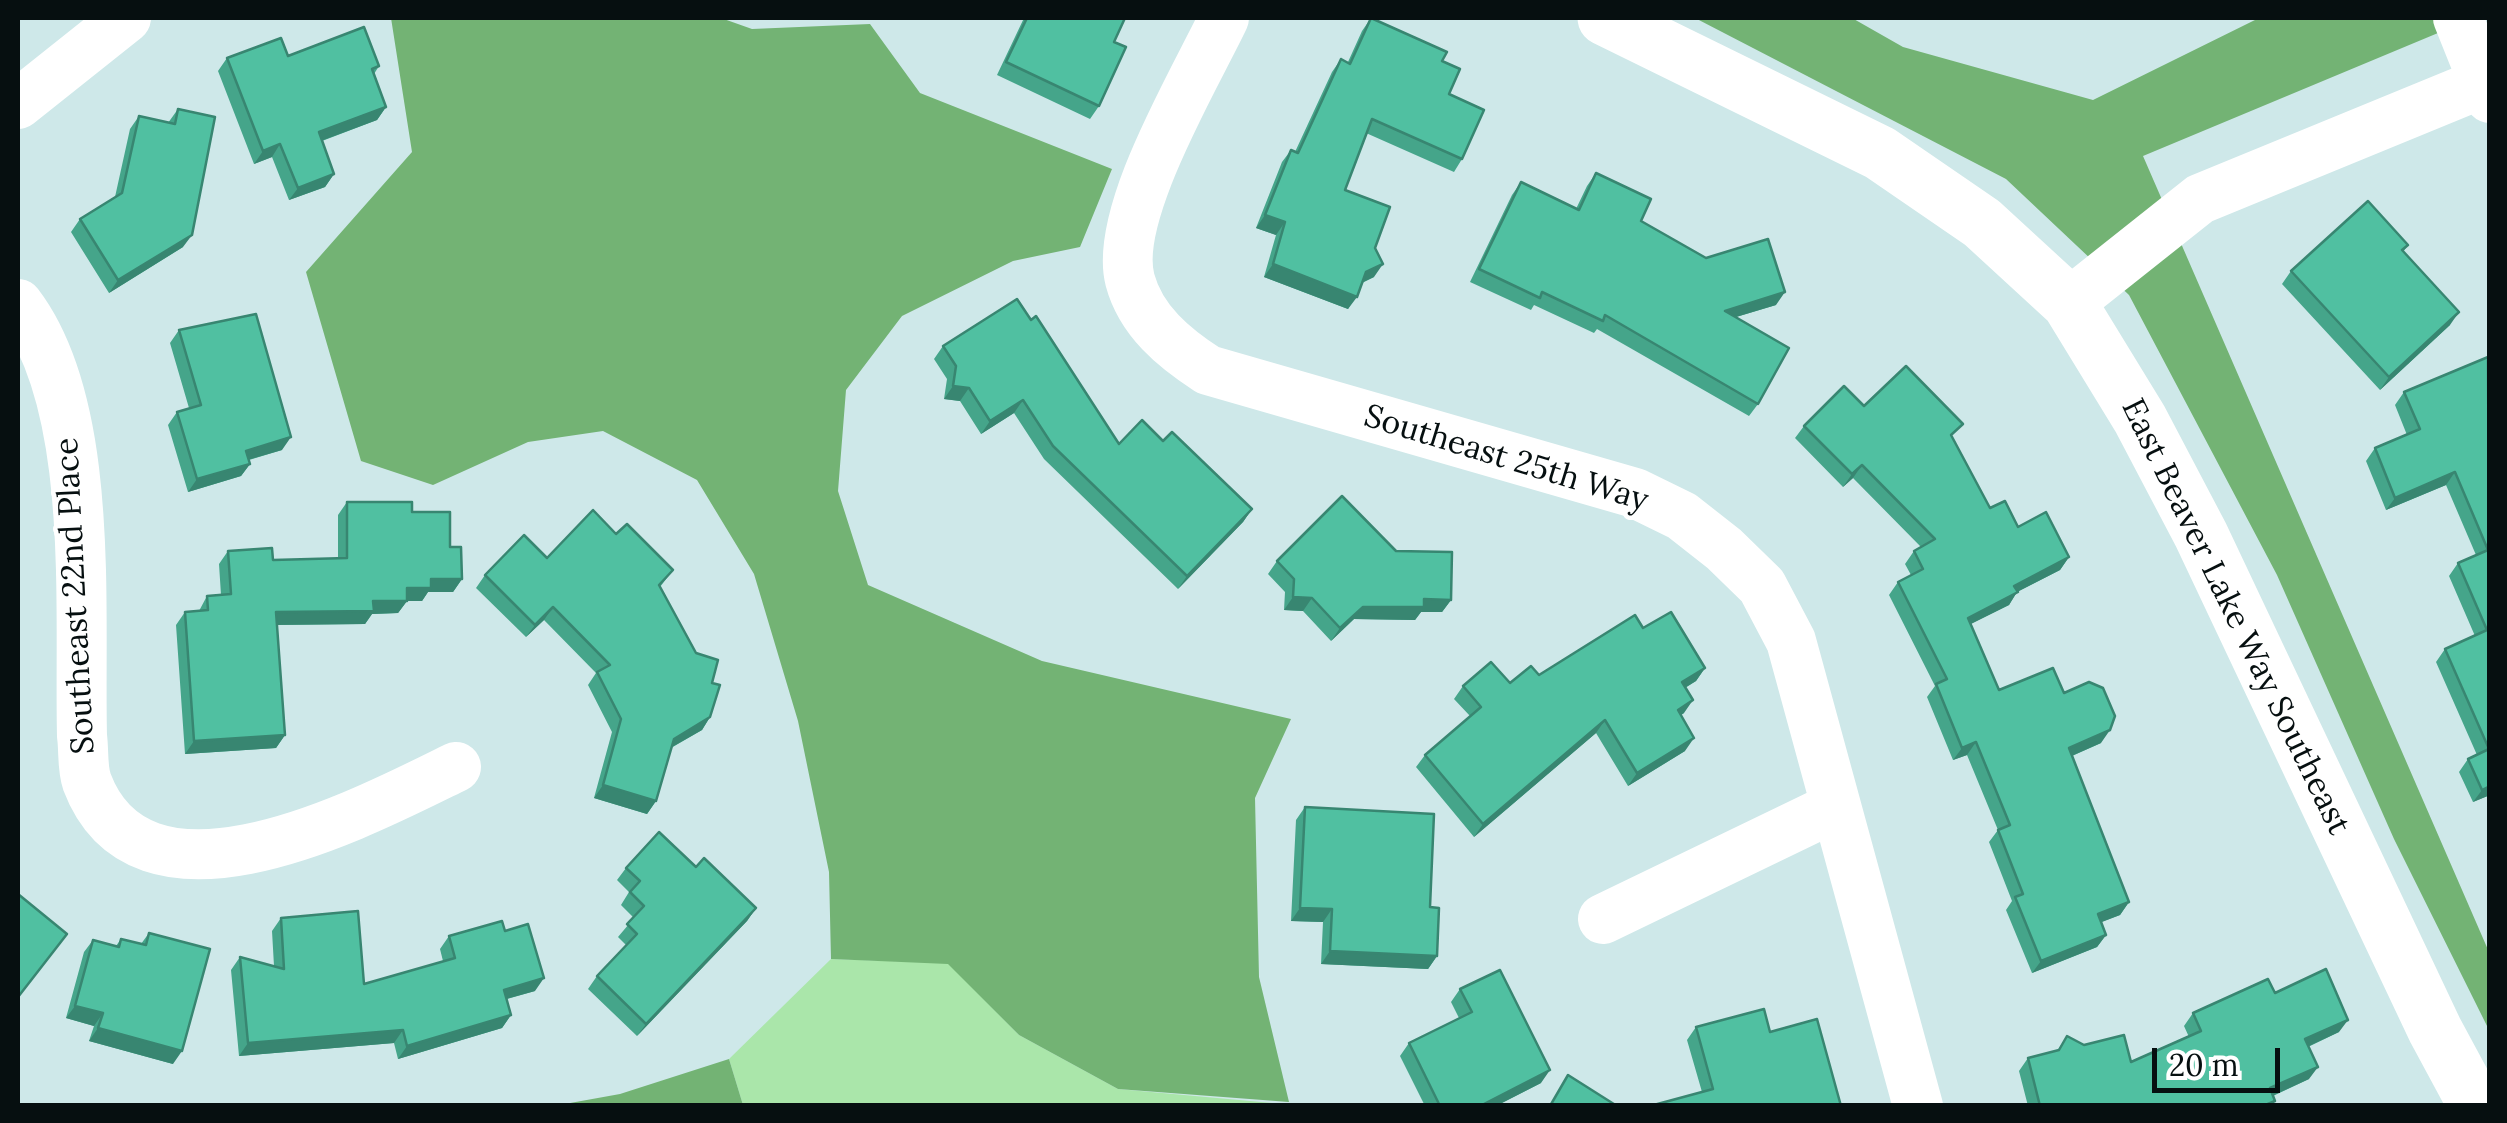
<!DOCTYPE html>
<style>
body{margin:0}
#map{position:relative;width:2507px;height:1123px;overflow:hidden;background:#cee8e9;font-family:Lora,serif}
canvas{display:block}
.frame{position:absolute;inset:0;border:20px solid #060f10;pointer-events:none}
.scale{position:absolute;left:2152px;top:1048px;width:128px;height:45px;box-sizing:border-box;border:5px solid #060f10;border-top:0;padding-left:12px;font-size:30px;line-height:35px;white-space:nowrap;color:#060f10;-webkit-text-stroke:8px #fff;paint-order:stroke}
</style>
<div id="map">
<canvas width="2507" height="1123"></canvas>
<div class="frame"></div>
<div class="scale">20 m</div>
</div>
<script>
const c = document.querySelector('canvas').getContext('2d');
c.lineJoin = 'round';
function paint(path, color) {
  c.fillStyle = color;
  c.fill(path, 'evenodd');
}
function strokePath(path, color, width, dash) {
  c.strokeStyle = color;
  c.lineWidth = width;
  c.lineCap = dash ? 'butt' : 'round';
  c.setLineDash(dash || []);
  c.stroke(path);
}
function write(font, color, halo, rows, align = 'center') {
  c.font = font + ' Lora,serif';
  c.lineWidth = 9;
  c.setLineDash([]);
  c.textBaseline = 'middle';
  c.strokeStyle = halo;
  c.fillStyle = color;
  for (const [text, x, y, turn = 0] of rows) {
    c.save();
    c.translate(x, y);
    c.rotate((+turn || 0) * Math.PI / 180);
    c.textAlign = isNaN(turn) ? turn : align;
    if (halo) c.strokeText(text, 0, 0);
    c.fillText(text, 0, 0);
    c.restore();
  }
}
const green = new Path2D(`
 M831,959L948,963L1019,1035L1118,1089L1294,1105H743L729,1059Z`);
const forest = new Path2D(`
 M391,18H721L752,29L870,24L920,93L1112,169L1080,247L1013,261L902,316L846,390L838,491L868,585L1042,661L1291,719L1255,798L1259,977L1289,1102L1118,1089L1019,1035L948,964L831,959L829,872L798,721L754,574L697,480L603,431L528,442L433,485L361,461L306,272L412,152Z
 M1695,18H1852L1903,47L2093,100L2259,18H2474L2143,156L2489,952V1030L2394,839L2277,575L2129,295L2006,179Z
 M729,1059L743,1105H559L620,1094Z`);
const street = new Path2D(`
 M1224,18C1195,79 1113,215 1130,280C1141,321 1174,348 1208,370L1635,493L1682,516L1724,549L1762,586L1791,641L1918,1106
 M2458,18L2490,98
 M18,104L126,18
 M2069,303L2200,199L2490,80
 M18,304C96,406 79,610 82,736C84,750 82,768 87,782C143,930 364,812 456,767
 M1603,919L1835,807`);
const secondary = new Path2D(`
 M1605,18L1880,153L1982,223L2069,303L2140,419L2201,535L2435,1030L2476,1106`);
const wall = new Path2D(`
 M1024,18H1125L1114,42L1099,106L1090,119L997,75Z
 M1371,18L1442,61L1462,159L1454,172L1366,133L1345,190L1375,248L1374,277L1362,283L1348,309L1264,277L1276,235L1256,228L1282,162L1291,150L1295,152L1332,72L1341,59L1348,62L1362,31Z
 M288,56L379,66L374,74L386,107L377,120L322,141L334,174L325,187L289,200L272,157L254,164L218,71L227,58Z
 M178,109L183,247L109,293L71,232L80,219L115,197L130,129L139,116L168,123Z
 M1596,173L1641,221L1776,305L1736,317L1758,404L1749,416L1597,329L1594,333L1534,305L1531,310L1470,282L1512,195L1521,182L1576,209L1587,186Z
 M2408,245L2403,252L2450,325L2380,390L2282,284L2291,271Z
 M179,330L282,450L249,460L250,464L241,476L188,492L168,425L177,412L189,408L170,343Z
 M943,346L1119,444L1163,441L1252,509L1243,522L1178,589L1044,459L1014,413L981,434L960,401L944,399L947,379L934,359Z
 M2488,357L2490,795L2473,802L2459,772L2468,759L2477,755L2436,662L2445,649L2475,636L2449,576L2458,563L2476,555L2446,485L2386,510L2366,461L2375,448L2407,435L2395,405L2404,392Z
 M1864,406L1953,438L1990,508L2069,557L2060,570L2017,592L2009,605L1970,624L1999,690L2064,693L2101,743L2072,756L2129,902L2120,915L2101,922L2106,935L2097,947L2032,973L2006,910L2012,901L1989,842L1998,830L1967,755L1953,760L1927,697L1935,686L1889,595L1898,582L1911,575L1905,564L1914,551L1921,547L1853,478L1843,487L1795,438L1804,426Z
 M347,502L412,512L450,547L462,579L453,592H428L422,601H407L398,613L372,614L365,624L277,625L285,735L276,748L185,754L176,625L185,612L199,611L207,596L221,595L219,564L228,551L273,560L338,558V515Z
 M616,534L673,570L660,587L712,683L710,717L702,730L671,748L656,801L647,814L594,798L612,732L588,685L596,673L544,620L526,637L476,588L485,575L547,558Z
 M1396,551L1451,600L1442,612H1421L1415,620L1354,619L1331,641L1303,611L1284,610L1285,592L1268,574L1277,561Z
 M1643,628L1705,668L1696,681L1685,688L1684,713L1681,715L1685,751L1628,786L1596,733L1474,837L1416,767L1425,755L1470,716L1454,699L1463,686L1510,683L1539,675Z
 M1305,807L1430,907L1437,956L1428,969L1321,964L1323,922L1291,921L1296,820Z
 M696,867L756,908L747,921L637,1036L588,989L597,976L626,945L618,937L634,918L621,905L629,892L617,880L626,868Z
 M281,918L364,984L443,961L440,949L449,936L505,931L535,991L507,999L511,1015L502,1028L398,1059L394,1043L239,1056L231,970L240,957L274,966L272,931Z
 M149,933L173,1064L89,1041L94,1026L66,1018L84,952L93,940L116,946L121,939L141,944Z
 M1460,989L1541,1083L1496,1106H1425L1400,1056L1409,1043L1459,1018L1451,1002Z
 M2275,993L2339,1032L2308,1047L2309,1079L2273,1096L2275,1101L2272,1106H2028L2019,1071L2028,1058L2057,1051L2067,1036L2084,1045L2131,1062L2189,1037L2184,1026L2193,1013Z
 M1696,1027L1770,1032L1841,1106L1702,1092L1687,1040Z`);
const shadedWall = new Path2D(`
 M386,107L377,120L310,145L319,132Z
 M280,144L272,157L254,164L263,151Z
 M334,174L325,187L289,200L298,188Z
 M1265,215L1285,222L1276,235L1256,228Z
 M192,235L183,247L109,293L118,280Z
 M1273,264L1357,297L1348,309L1264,277Z
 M1383,264L1374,277L1357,285L1366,272Z
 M1785,292L1776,305L1716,323L1725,311Z
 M2459,312L2450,325L2380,390L2389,377Z
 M953,386L969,388L960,401L944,399Z
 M1023,400L1014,413L981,434L990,421Z
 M291,437L282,450L237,463L246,451Z
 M250,464L241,476L188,492L197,479Z
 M1862,465L1853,478L1843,487L1852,474Z
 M2455,472L2446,485L2386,510L2395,498Z
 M1252,509L1243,522L1178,589L1187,576Z
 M2069,557L2060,570L2017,592L2009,605L1959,630L1968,618L2014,586Z
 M431,579H462L453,592H428L422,601H407L398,613L372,614L365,624L267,625L276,612L373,601Z
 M1293,597L1312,598L1303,611L1284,610Z
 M1424,599L1451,600L1442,612H1421L1415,620L1354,619L1331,641L1340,628L1363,607Z
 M553,607L544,620L526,637L535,625Z
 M1705,668L1696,681L1673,695L1682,682Z
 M1693,700L1684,713L1669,723L1678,710Z
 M710,717L702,730L665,751L674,739Z
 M1605,720L1596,733L1474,837L1483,824Z
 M2110,730L2101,743L2060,761L2069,748Z
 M285,735L276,748L185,754L194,741Z
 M1694,738L1685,751L1628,786L1637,773Z
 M1976,742L1967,755L1953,760L1962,748Z
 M603,785L656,801L647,814L594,798Z
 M2490,786V795L2473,802L2482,790Z
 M2129,902L2120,915L2089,927L2098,914Z
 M756,908L747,921L637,1036L646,1024Z
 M1300,908L1332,909L1323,922L1291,921Z
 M2106,935L2097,947L2032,973L2041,961Z
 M1330,951L1437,956L1428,969L1321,964Z
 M544,978L535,991L495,1002L504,990Z
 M75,1006L103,1013L94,1026L66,1018Z
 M511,1015L502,1028L398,1059L407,1046Z
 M2348,1020L2339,1032L2296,1052L2305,1039Z
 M98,1028L182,1051L173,1064L89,1041Z
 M403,1030L394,1043L239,1056L248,1043Z
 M2318,1067L2309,1079L2261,1101L2270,1088Z
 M1550,1070L1541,1083L1496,1106H1480Z`);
const building = new Path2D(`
 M1027,18H1125L1114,42L1126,47L1099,106L1006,62Z
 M1371,18L1447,52L1442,61L1460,69L1449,94L1484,110L1462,159L1372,119L1345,190L1390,207L1375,248L1383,264L1366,272L1357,297L1273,264L1285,222L1265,215L1291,150L1298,153L1341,59L1350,64Z
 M364,27L379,66L372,69L386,107L319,132L334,174L298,188L280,144L263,151L227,58L281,38L288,56Z
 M178,109L215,117L192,235L118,280L80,219L122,193L139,116L175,124Z
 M1596,173L1651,199L1641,221L1706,258L1768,239L1785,292L1725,311L1789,348L1758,404L1605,315L1603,321L1542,292L1540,298L1479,269L1521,182L1579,210Z
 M2368,201L2408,245L2402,250L2459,312L2389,377L2291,271Z
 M1017,299L1031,320L1036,316L1119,444L1142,420L1163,441L1172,432L1252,509L1187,576L1053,446L1023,400L990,421L969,388L953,386L956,366L943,346Z
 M256,314L291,437L246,451L250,464L197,479L177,412L201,405L179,330Z
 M2488,357L2490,786L2482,790L2468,759L2489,749L2445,649L2487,630L2458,563L2488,550L2455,472L2395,498L2375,448L2420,429L2404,392Z
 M1906,366L1963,424L1951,435L1990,508L2005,501L2018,527L2046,512L2069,557L2014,586L2018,592L1968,618L1999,690L2053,668L2064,693L2089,682L2103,688L2115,716L2110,730L2069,748L2129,902L2098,914L2106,935L2041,961L2015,897L2023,894L1998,830L2010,825L1976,742L1962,748L1936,684L1947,679L1898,582L1923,569L1914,551L1935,539L1862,465L1852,474L1804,426L1844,386L1864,406Z
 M1342,496L1396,551L1452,552L1451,600L1424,599V607H1363L1340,628L1312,598L1293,597L1294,579L1277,561Z
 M347,502H412V512H450V547H461L462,579H431V588H407V601H373L374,611L276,612L285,735L194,741L185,612L208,610L207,596L231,594L228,551L272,548L273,560L347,558Z
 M593,510L616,534L627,524L673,570L659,585L696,653L718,660L712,683L720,685L710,717L674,739L656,801L603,785L621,719L597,672L610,665L553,607L535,625L485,575L524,535L547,558Z
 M1671,612L1705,668L1682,682L1693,700L1678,710L1694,738L1637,773L1605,720L1483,824L1425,755L1481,707L1463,686L1491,662L1510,683L1531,666L1539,675L1635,615L1643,628Z
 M1305,807L1434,814L1430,907L1439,908L1437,956L1330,951L1332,909L1300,908Z
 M659,832L696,867L704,858L756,908L646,1024L597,976L637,934L627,924L644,906L630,892L640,881L626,868Z
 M18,894L67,934L18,997Z
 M358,911L364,984L455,958L449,936L502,921L505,931L528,924L544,978L504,990L511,1015L407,1046L403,1030L248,1043L240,957L284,969L281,918Z
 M149,933L210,949L182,1051L98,1028L103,1013L75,1006L93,940L119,947L121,939L146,945Z
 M2326,969L2348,1020L2305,1039L2318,1067L2270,1088L2275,1101L2263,1106H2040L2028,1058L2059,1050L2067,1036L2084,1045L2124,1035L2131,1062L2201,1031L2193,1013L2268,979L2275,993Z
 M1500,970L1550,1070L1480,1106H1440L1409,1043L1472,1012L1460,989Z
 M1764,1009L1770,1032L1817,1019L1841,1106H1650L1713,1089L1696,1027Z
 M1568,1075L1617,1106H1550Z`);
const streetNames = [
 ["Southeast 25th Way",1506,459,17],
 ["Southeast 22nd Place",76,596,-93],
 ["East Beaver Lake Way Southeast",2235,617,64]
];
paint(green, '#aae6aa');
paint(forest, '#73b374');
strokePath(street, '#fff', 50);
strokePath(secondary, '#fff', 55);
paint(wall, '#45a58a');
paint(shadedWall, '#388671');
paint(building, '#50c0a1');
strokePath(building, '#388671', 2.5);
write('32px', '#060f10', '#fff', streetNames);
</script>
